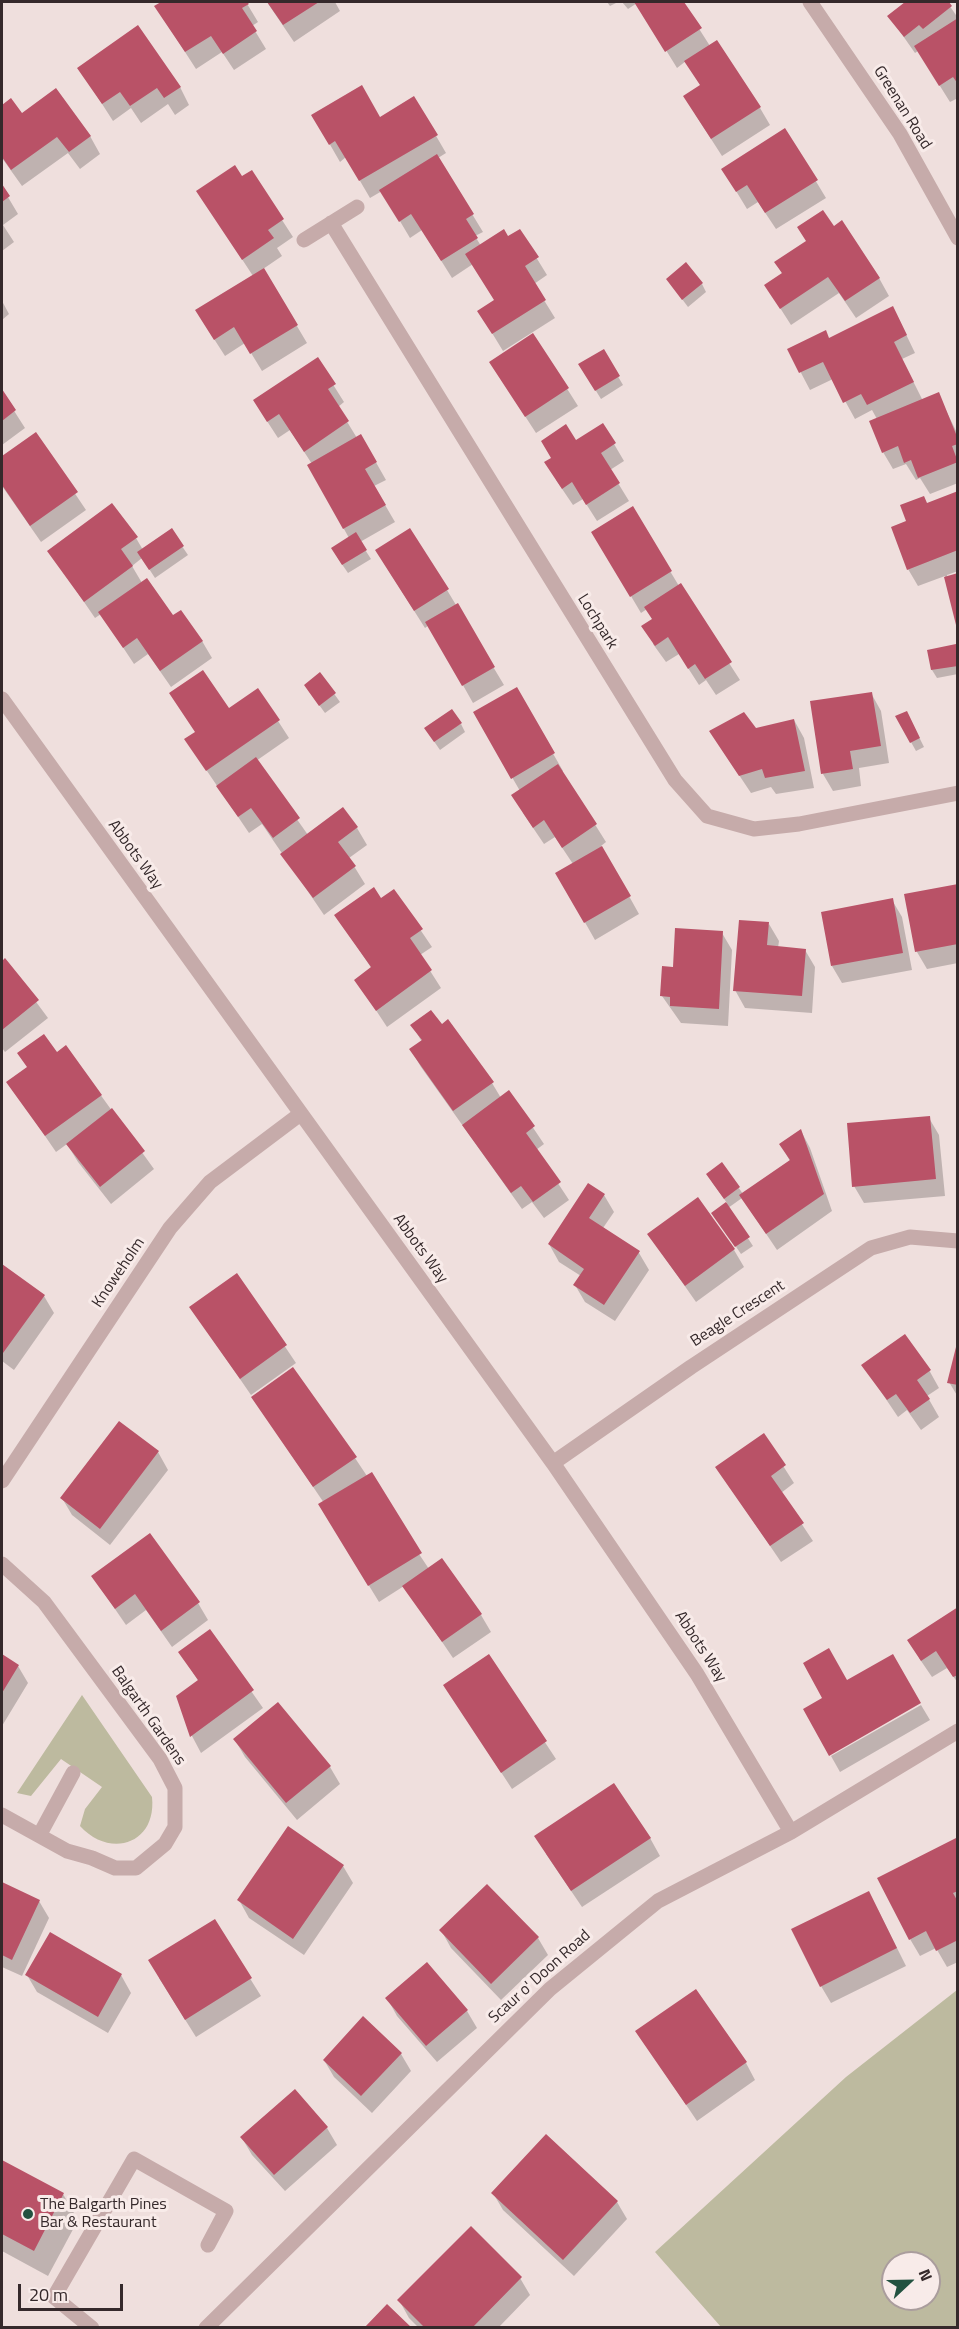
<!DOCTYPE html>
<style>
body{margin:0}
#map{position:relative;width:959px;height:2329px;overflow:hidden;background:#efdfdd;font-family:"Titillium Web",sans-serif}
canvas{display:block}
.frame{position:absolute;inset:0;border:3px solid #35292b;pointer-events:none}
.north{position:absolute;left:881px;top:2251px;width:60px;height:60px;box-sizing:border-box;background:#f8ebe9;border:2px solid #aa9d9d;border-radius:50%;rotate:68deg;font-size:16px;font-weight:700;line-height:24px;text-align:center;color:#35292b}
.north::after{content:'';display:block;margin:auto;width:21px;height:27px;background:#235240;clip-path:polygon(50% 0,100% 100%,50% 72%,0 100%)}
.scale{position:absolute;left:18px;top:2284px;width:105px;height:27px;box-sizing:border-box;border:3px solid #35292b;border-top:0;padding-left:8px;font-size:18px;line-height:21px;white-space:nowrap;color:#35292b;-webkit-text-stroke:4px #f8ebe9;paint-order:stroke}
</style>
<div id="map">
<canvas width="959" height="2329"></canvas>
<div class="frame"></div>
<div class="north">N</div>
<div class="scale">20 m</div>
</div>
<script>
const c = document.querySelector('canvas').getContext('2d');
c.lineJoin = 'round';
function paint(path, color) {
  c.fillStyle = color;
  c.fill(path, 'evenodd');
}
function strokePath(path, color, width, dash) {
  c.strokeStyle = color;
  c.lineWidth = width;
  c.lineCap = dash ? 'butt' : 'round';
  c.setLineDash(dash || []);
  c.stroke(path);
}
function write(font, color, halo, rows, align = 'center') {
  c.font = font + ' "Titillium Web",sans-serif';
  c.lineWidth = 6;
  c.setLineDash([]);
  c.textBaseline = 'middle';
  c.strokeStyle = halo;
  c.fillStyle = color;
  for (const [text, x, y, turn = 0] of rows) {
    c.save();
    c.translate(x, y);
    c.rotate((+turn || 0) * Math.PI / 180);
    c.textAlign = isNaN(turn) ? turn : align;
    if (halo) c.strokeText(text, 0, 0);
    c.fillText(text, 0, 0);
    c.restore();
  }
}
const green = new Path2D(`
 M82,1695L152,1797C157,1844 110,1859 80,1826L85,1809L102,1787L61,1759L31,1796L17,1793Z
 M957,1990V2327H721L655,2252L846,2077ZM893,2263H929V2299H893Z`);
const shadow = new Path2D(`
 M164,2H246L258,22L252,26L266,49L234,70L222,52L196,69L156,7Z
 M267,2H335L340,11L294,42Z
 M607,2H618L610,6Z
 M622,2H682L710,46L760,108L770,125L722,156L695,114L701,86L686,61L677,68L637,3L628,9Z
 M907,2H947L958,18V98L950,102L918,51L915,53L889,16Z
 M79,68L180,87L189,105L175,115L168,104L141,123L131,108L113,121Z
 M414,98L446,153L438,158L483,232L475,236L481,246L508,238L520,231L547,275L534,284L555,318L503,351L489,328L496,301L473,264L452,278L422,230L410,238L382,191L370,198L346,157L340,162L313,115L380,119Z
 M10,100L22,115L90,136L100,154L80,169L68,153L22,186L2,158V107Z
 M785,130L826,198L776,229L758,202L747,209L733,186Z
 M251,172L293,237L277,248L282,256L263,269L307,343L262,371L245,343L225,356L207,328L253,276L198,192L242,178Z
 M2,187L18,214L3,225L14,242L2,251Z
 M833,228L879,278L889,296L856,318L839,293L791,325L766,286L783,275L776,263Z
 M702,284L706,292L688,307L673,287Z
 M2,301L9,314L2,320Z
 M902,326L915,353L902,359L923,401L938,394L958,435V483L930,494L920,478L916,480L906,464L893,469L883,452L877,419L872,410L855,419L833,379L810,390L789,350Z
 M533,335L578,406L536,433L501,379Z
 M603,351L623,385L601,399L580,365Z
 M317,359L344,402L338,407L357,438L361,436L386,480L374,486L395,522L360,542L371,559L348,573L337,557L349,538L309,466L312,464L290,430L278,438L265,418Z
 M2,392L25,428L2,445Z
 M35,434L86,510L41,542L2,486V457Z
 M575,442L614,444L624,461L610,470L629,501L597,521L583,499L573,505L556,480Z
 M958,493V571L947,575L958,626L945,576L918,586L908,569V522L927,504Z
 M632,508L679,586L740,680L716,695L706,680L699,685L679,654L666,662L653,644V620L647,609L641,613L593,532Z
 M171,530L188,555L155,578L142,558L132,566L142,583L173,618L202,641L212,658L171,687L148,654L134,664L101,614L95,618L49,551L136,538L143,550Z
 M387,568L447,590L504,685L473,703L429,625L425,628Z
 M955,646L958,674L937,678L932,670L928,651Z
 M320,674L340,702L325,713L311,694Z
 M516,689L563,771L562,772L606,842L601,846L639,914L595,940L557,873L573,864L555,837L544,844L523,813L520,791L475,713Z
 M258,690L289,738L256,761L308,835L357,828L367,845L349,858L365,884L324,915L262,824L249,833L186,740Z
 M871,693L881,711L889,763L859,768L861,786L833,791L823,774Z
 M897,717L911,721L924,747L916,751Z
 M794,720L804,738L814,788L776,794L771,787L751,793L721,748L755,729Z
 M461,724L465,732L440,750L431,737Z
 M958,886V963L927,969L917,952L906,895Z
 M394,891L432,947L420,955L441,988L387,1027L356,980L372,969L336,915L381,900Z
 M892,900L902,917L912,970L842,983L832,966Z
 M769,924L779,941L778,948L805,950L815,967L812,1013L745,1008L735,990Z
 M722,933L732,950L728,1026L681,1023L662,996L674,968Z
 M5,960L48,1018L5,1052L2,1048V963Z
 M412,1025L492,1083L501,1098L509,1092L544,1144L536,1150L569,1200L544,1218L532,1202L522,1209L421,1067L411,1050L422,1042Z
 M66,1047L154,1169L111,1204L78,1162L67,1144L56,1152L8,1082Z
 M929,1118L939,1135L945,1196L864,1203L854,1186Z
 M801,1131L810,1148L832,1211L777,1250L742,1198L728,1208L753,1246L741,1254L713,1213L727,1203L712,1182L722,1164L743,1194L790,1161L781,1145Z
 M604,1195L614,1212L603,1228L639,1253L649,1270L615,1321L585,1302L575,1285L581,1276L559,1262L549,1244Z
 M649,1235L734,1250L744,1267L696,1302Z
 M2,1266L44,1296L54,1313L14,1370L2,1361Z
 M237,1275L296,1363L251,1395L191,1308Z
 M958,1342V1397L949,1382Z
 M863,1365L929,1370L939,1388L927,1396L939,1417L921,1430L907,1410L898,1417Z
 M253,1398L355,1458L429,1569L481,1615L491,1632L453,1658L404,1586L379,1602L330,1522L324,1503Z
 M764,1436L794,1483L781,1493L813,1541L781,1562L717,1468Z
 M158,1452L168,1470L110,1545L72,1515L62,1498Z
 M93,1577L198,1603L208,1620L172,1647L146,1610L126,1625Z
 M958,1609V1683L947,1668L932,1677L919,1658Z
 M209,1631L263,1708L201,1753L192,1736L178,1697L199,1682L180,1652Z
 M2,1655L18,1666L28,1683L2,1726Z
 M488,1656L556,1759L512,1789L445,1686Z
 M278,1704L330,1767L340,1784L297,1820L245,1757L235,1740Z
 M921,1705L930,1720L840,1772L831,1756Z
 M650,1838L660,1856L582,1907L546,1854Z
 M958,1838V1962L947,1967L936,1948L920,1956L910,1939Z
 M343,1866L353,1883L304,1955L249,1918L239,1900Z
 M2,1884L39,1901L49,1918L22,1976L2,1967Z
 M487,1886L538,1938L548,1955L501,2000L451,1948L441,1930Z
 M878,1910L906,1966L831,2003L821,1986Z
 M214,1921L261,1996L196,2037L159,1978Z
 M27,1975H121L131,1993L108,2033L37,1992Z
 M387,1998L467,2011L477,2028L437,2062L397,2016Z
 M637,2032L746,2063L755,2080L697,2121Z
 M401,2054L411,2071L372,2113L334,2077L324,2060Z
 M327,2128L337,2145L285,2191L252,2155L242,2138Z
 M2,2162L63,2194L78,2220L48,2276L2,2251Z
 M493,2193L617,2202L627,2219L574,2276L503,2210Z
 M520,2278L530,2295L498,2328H419L409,2318L399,2300Z`);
const building = new Path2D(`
 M161,2H247L249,4L242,8L257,31L223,54L211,36L185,52L154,6Z
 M267,2H319L283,25Z
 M634,2H684L702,28L665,52Z
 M905,2H949L952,6L923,29L919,25L904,37L887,16Z
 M958,18V84L953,77L939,86L914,46Z
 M138,25L181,87L164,98L157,88L130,106L120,92L102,104L77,68Z
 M717,40L761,107L711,139L683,96L700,85L684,61Z
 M362,85L380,117L414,96L438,135L359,181L335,141L329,145L311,115Z
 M56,88L91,136L69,152L57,137L11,170L2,157V105L11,98L22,113Z
 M785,128L818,180L765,213L747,185L736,192L721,169Z
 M437,154L474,214L466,219L478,238L441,261L411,214L399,222L379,190Z
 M235,165L242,176L252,170L284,219L268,230L274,238L242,260L196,191Z
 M2,184L10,196L2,202Z
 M823,210L834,226L842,220L880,278L845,301L828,277L780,309L764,285L782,273L774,262L806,241L797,227Z
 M504,229L508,236L520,229L539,257L525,266L546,300L492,334L477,311L494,300L465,254Z
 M686,262L703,283L682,300L666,279Z
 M264,268L298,325L250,354L234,327L214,340L195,310Z
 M893,306L907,335L894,342L914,382L867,405L861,394L843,403L823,362L799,373L787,349L826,330L829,338Z
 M533,333L569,388L525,417L489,362Z
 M604,349L620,376L595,391L578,364Z
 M318,357L336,384L328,389L349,421L304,452L279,414L267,422L253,400Z
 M2,389L16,410L2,421Z
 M939,392L958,439V444L952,446L958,462L918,478L911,460L904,463L898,446L882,453L869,421Z
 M603,423L616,443L601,453L620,483L586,505L572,482L562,489L544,462L551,458L541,441L566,424L576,440Z
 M36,432L78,492L30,526L2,485V456Z
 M361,434L377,462L365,469L386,505L343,529L307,465Z
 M958,491V550L907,570L891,527L906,521L900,505L924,496L927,503Z
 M112,503L138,537L121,549L133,566L84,602L47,551Z
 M633,506L672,571L630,597L591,532Z
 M172,528L184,546L149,570L137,552Z
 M410,528L449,589L414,611L375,550Z
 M356,532L367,550L342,565L331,548Z
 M958,573V629H957L944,577Z
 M147,578L173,615L181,610L203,641L160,671L137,638L123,648L98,612Z
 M681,583L732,662L705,679L695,664L688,669L668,637L655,646L641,626L652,619L644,607Z
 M458,603L495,667L462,686L425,622Z
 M956,644L958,666L931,670L927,650Z
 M203,670L229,708L258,688L280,720L206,771L184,739L195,732L169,693Z
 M320,672L336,693L319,706L304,685Z
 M517,687L555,753L511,779L473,712Z
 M872,692L881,746L850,751L853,769L821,774L810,701Z
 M452,709L462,723L434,742L424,728Z
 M907,711L920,738L910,743L895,716Z
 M744,712L756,728L794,719L805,771L765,778L762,769L739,776L709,731Z
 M256,757L300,818L273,838L251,808L238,817L216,786Z
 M558,764L597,824L562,848L544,820L533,828L511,795Z
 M343,807L358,827L338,842L356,866L313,898L280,854Z
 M602,846L631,896L584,923L555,873Z
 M958,884V944L915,952L904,894Z
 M374,887L381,898L394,889L423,929L410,938L432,970L376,1011L354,980L371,967L334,915Z
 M893,898L903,953L831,966L821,912Z
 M739,920L769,922L767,945L806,949L802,996L733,991Z
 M675,928L723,931L719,1009L670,1006V997L660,996L662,966L673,967Z
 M5,958L39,1000L2,1030V961Z
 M431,1010L442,1024L448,1019L494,1082L453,1111L409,1049L422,1040L410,1025Z
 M44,1034L57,1052L66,1045L102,1095L45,1136L6,1082L27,1067L17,1053Z
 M509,1090L535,1126L526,1133L561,1182L533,1202L521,1186L511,1193L462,1125Z
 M112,1108L145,1151L100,1187L66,1144Z
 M930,1116L936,1179L852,1187L847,1123Z
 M801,1129L824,1194L766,1234L739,1195L790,1160L779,1144Z
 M722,1162L740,1187L724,1199L706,1174Z
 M588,1183L605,1194L589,1218L640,1251L604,1305L573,1285L584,1269L548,1244Z
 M698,1197L735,1249L685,1286L647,1234Z
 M726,1202L750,1237L735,1247L711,1213Z
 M2,1264L45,1295L3,1353L2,1352Z
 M237,1273L287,1345L240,1379L189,1307Z
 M905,1334L931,1370L917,1380L930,1399L910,1413L896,1394L887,1400L861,1365Z
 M958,1339V1385L947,1383Z
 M293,1367L357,1457L313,1487L251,1397Z
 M119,1421L159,1451L100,1529L60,1498Z
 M764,1433L786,1465L771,1476L804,1523L770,1546L715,1467Z
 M372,1472L422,1553L368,1586L318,1504Z
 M150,1533L200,1602L161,1631L135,1594L115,1609L91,1576Z
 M442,1558L482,1614L442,1642L402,1586Z
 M958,1607V1675L953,1677L936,1651L921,1661L907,1640Z
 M210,1629L254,1690L190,1737L176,1696L198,1680L178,1652Z
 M829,1648L847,1680L893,1654L921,1703L829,1756L803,1709L822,1698L803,1663Z
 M2,1654L19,1665L2,1693Z
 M489,1654L547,1741L501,1773L443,1685Z
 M278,1702L331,1766L286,1803L233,1739Z
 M614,1783L651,1838L571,1891L534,1836Z
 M288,1826L344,1865L293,1939L237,1900Z
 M958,1837V1891L953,1893L958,1902V1940L936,1951L926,1931L909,1940L877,1878Z
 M2,1882L40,1900L12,1960L2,1955Z
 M487,1884L539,1937L491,1984L439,1930Z
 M869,1891L897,1948L820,1987L791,1929Z
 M215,1919L252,1978L185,2020L148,1960Z
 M50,1932L122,1974L98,2017L25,1975Z
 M427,1962L468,2010L426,2046L385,1998Z
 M696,1989L747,2062L686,2105L635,2031Z
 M363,2016L402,2053L361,2096L323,2060Z
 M295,2089L328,2127L274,2175L240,2137Z
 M546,2134L618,2201L563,2260L491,2193Z
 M2,2160L64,2193L34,2251L2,2234Z
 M471,2226L522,2277L472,2328H425L397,2300Z
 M387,2304L412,2328H364Z`);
const service = new Path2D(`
 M92,2328L54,2297L134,2159L226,2211L208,2245`);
const minor = new Path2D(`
 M810,2L900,134L958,238
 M331,223L675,780L707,816L754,829L799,824L958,793
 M304,240L357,207
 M2,699L553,1463L697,1674L791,1832
 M553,1463L691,1367L871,1248L910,1237L958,1241
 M2,1481L170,1228L210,1182L299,1115
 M2,1564L44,1602L160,1759L175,1788V1827L165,1844L136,1868H115L92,1858L67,1851L2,1815
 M40,1834L73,1773
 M206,2328L550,1989L658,1901L791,1832L958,1731`);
const markers = [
 [28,2214,6,"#235240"]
];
const streetNames = [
 ["Greenan Road",902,108,58],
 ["Lochpark",597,622,58],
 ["Abbots Way",135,855,54],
 ["Abbots Way",420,1249,54],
 ["Knoweholm",119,1273,-56],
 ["Beagle Crescent",738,1314,-33],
 ["Abbots Way",700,1647,57],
 ["Balgarth Gardens",148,1716,55],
 ["Scaur o' Doon Road",540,1977,-42]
];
const poiNames = [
 ["The Balgarth Pines",40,2205],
 ["Bar & Restaurant",40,2223]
];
paint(green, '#bdba9f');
paint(shadow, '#0003');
paint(building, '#b95267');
strokePath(service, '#c6abaa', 15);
strokePath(minor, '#c6abaa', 15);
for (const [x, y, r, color] of markers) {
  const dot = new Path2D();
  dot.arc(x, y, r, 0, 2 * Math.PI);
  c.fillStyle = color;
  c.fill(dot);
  strokePath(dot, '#f8ebe9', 2);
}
write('16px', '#35292b', '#f8ebe9', streetNames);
write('16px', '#35292b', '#f8ebe9', poiNames, 'left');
</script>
